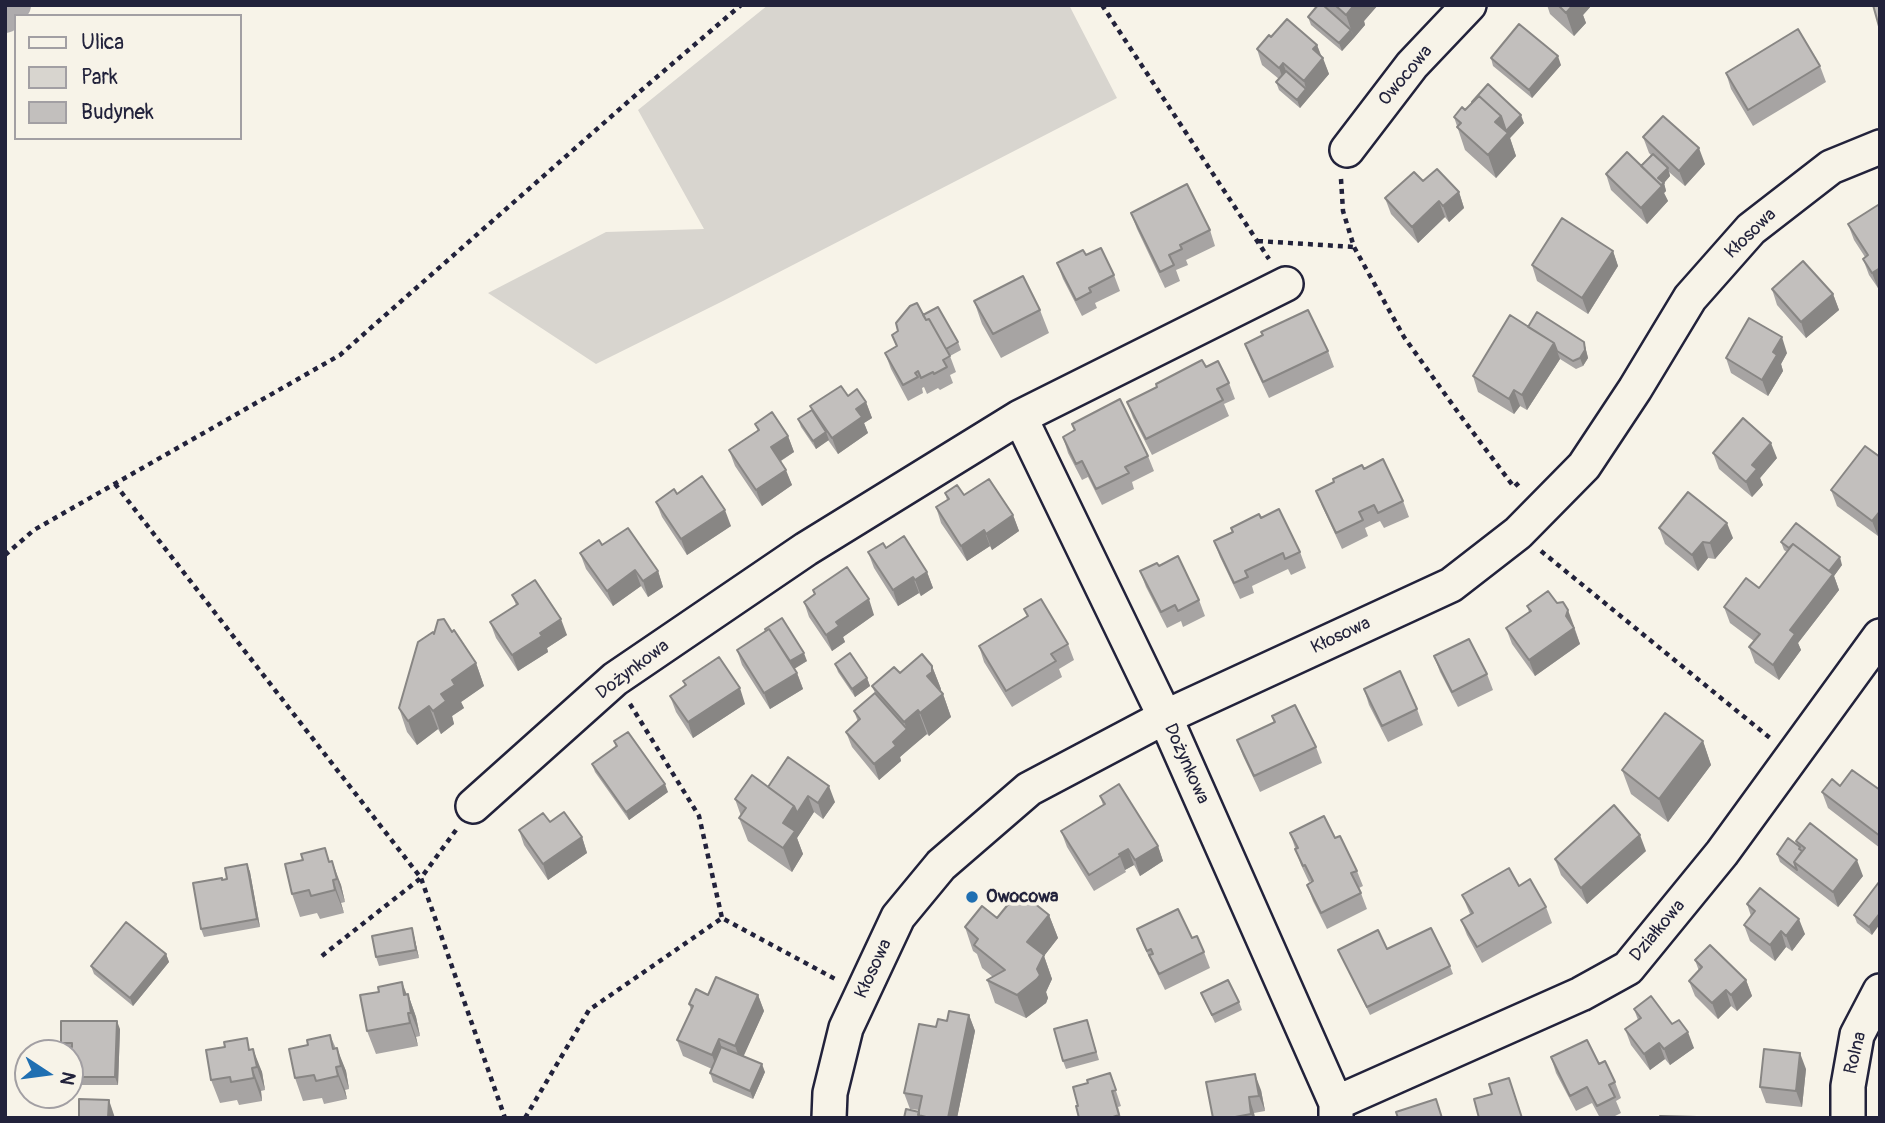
<!DOCTYPE html>
<meta charset="utf-8">
<style>
body{margin:0}
#map{position:relative;width:1885px;height:1123px;overflow:hidden;background:#f7f3e8;font-family:Pangolin,sans-serif}
canvas{display:block}
.frame{position:absolute;inset:0;border:7px solid #22223b;pointer-events:none}
.legend{position:absolute;left:14px;top:14px;width:228px;height:126px;box-sizing:border-box;background:#f7f3e8;border:2px solid #a29fa3;margin:0;padding:9px 12px;list-style:none;font-size:21px;color:#22223b}
.legend li{display:flex;align-items:center;gap:14px;height:35px}
.legend b{width:35px;border:2px solid #a29fa3}
.north{position:absolute;left:14px;top:1039px;width:70px;height:70px;box-sizing:border-box;background:#f7f3e8;border:2px solid #a29fa3;border-radius:50%;rotate:103deg;font-size:19px;font-weight:700;line-height:28px;text-align:center;color:#22223b}
.north::after{content:'';display:block;margin:auto;width:24px;height:32px;background:#1f6fb2;clip-path:polygon(50% 0,100% 100%,50% 72%,0 100%)}
</style>
<div id="map">
<canvas width="1885" height="1123"></canvas>
<div class="frame"></div>
<ul class="legend">
<li><b style="height:9px;background:#f7f3e8"></b>Ulica</li>
<li><b style="height:19px;background:#d8d5cf"></b>Park</li>
<li><b style="height:19px;background:#c2bfbd"></b>Budynek</li>
</ul>
<div class="north">N</div>
</div>
<script>
const c = document.querySelector('canvas').getContext('2d');
c.lineJoin = 'round';
function paint(path, color) {
  c.fillStyle = color;
  c.fill(path, 'evenodd');
}
function strokePath(path, color, width, dash) {
  c.strokeStyle = color;
  c.lineWidth = width;
  c.lineCap = dash ? 'butt' : 'round';
  c.setLineDash(dash || []);
  c.stroke(path);
}
function write(font, color, halo, rows, align = 'center') {
  c.font = font + ' Pangolin,sans-serif';
  c.lineWidth = 7;
  c.setLineDash([]);
  c.textBaseline = 'middle';
  c.strokeStyle = halo;
  c.fillStyle = color;
  for (const [text, x, y, turn = 0] of rows) {
    c.save();
    c.translate(x, y);
    c.rotate((+turn || 0) * Math.PI / 180);
    c.textAlign = isNaN(turn) ? turn : align;
    if (halo) c.strokeText(text, 0, 0);
    c.fillText(text, 0, 0);
    c.restore();
  }
}
const green = new Path2D(`
 M768,5H1069L1117,98L723,301L596,364L488,293L606,232L704,229L638,110Z`);
const canal = new Path2D(`
 M5,17L15,5`);
const path = new Path2D(`
 M1102,5L1269,259
 M1341,179L1343,211L1354,247L1404,337L1460,415L1514,487L1522,480
 M1258,241L1354,247
 M115,484L421,878L318,959
 M1541,551L1770,738
 M5,555L34,530L340,355L630,100L741,5
 M630,704L699,816L722,918
 M456,830L421,878L505,1118
 M525,1118L589,1010L722,918L837,980`);
const minor = new Path2D(`
 M1347,150L1412,65L1469,5
 M1286,284L1020,417L1165,717L1336,1103V1118
 M473,806L615,679L806,549L1020,417
 M1336,1103L1581,994L1628,968L1722,853L1880,636
 M829,1118L830,1093L846,1028L898,917L941,865L1029,789L1165,717L1451,585L1518,533L1584,466L1635,389L1690,298L1751,229L1831,167L1880,147
 M1848,1118V1086L1857,1035L1880,991`);
const wall = new Path2D(`
 M1316,5H1378L1364,21L1365,25L1342,51L1311,25L1308,17L1317,6Z
 M1547,5H1592L1583,15L1586,23L1574,36L1550,14Z
 M1271,37L1317,45L1329,74L1300,108L1279,90L1276,82L1279,79L1262,65L1257,49Z
 M1491,58L1561,65L1532,98L1493,66Z
 M1820,66L1826,82L1753,126L1731,89L1726,73Z
 M1465,110L1524,123L1510,138L1516,156L1496,178L1465,150L1454,117Z
 M1643,137L1705,164L1685,186L1669,172L1670,176L1664,183L1666,191L1664,193L1668,201L1647,224L1611,190L1606,174L1641,166L1651,155L1649,153Z
 M1423,181L1459,192L1464,208L1449,222L1445,217L1418,243L1391,214L1385,198Z
 M1880,207V287L1878,288L1869,275L1863,259L1865,257L1854,240L1848,224Z
 M1131,213L1210,230L1215,246L1186,260L1188,265L1176,270L1180,281L1165,288L1137,229Z
 M1613,251L1618,266L1588,314L1537,281L1532,265Z
 M1086,255L1114,275L1120,291L1095,303L1097,308L1082,316L1063,279L1057,263Z
 M1772,289L1833,294L1839,310L1806,338L1777,305Z
 M974,301L1040,310L1049,333L1001,358L982,324Z
 M923,315L958,342L961,350L950,356L956,372L950,375L953,383L940,390L938,388L927,394L924,387L922,388L923,393L908,401L891,369L885,353L896,346L892,335Z
 M1528,327L1584,342L1588,358L1583,366L1576,369L1560,359L1527,410L1520,406L1514,414L1478,392L1473,376Z
 M1261,332L1328,351L1334,367L1269,398L1251,360L1245,344L1262,336Z
 M1787,353L1781,364L1783,371L1768,396L1731,373L1726,358Z
 M1206,367L1229,383L1235,399L1224,404L1229,416L1152,455L1133,418L1127,402Z
 M848,396L866,402L872,418L864,423L868,433L838,454L828,440L816,449L801,427L798,419L812,410L810,406Z
 M755,424L788,436L794,452L781,461L792,485L762,506L735,466L729,450L758,431Z
 M1072,424L1148,456L1154,471L1132,482L1134,489L1102,505L1088,477L1082,480L1068,453L1063,437L1074,431Z
 M1865,446L1878,536L1837,506L1831,490Z
 M1713,453L1777,458L1760,478L1763,485L1752,497L1719,469Z
 M1364,469L1403,501L1409,517L1384,528L1380,521L1365,528L1368,536L1342,549L1322,506L1316,491Z
 M945,493L964,495L1013,515L1019,531L992,550L990,546L967,561L941,523L936,507L947,500Z
 M677,494L731,526L687,555L662,517L656,502Z
 M1261,518L1300,552L1306,568L1291,575L1288,569L1252,586L1254,593L1240,599L1220,557L1214,541Z
 M1659,528L1733,538L1715,559L1708,558L1698,571L1665,544Z
 M1781,542L1842,565L1834,576L1839,590L1798,643L1801,650L1779,680L1755,663L1749,647L1754,641L1730,623L1724,607L1759,588L1787,552L1784,550Z
 M602,545L658,571L663,587L648,597L641,586L613,606L586,569L580,553Z
 M886,548L927,572L933,588L921,596L919,593L898,606L874,568L868,552Z
 M1159,566L1199,600L1205,616L1183,627L1181,621L1167,628L1146,587L1140,571Z
 M813,590L874,615L843,637L845,642L832,651L809,617L804,602L814,594Z
 M512,595L567,635L547,648L548,652L518,671L496,638L490,622L516,605Z
 M1527,606L1574,626L1580,644L1535,676L1512,644L1506,628L1529,612Z
 M1024,609L1068,644L1074,660L1059,669L1062,677L1012,707L984,662L979,646L1027,616Z
 M452,632L476,663L484,686L461,702L464,708L452,716L454,724L441,734L438,729L417,745L407,732L399,708L434,634Z
 M737,650L807,661L794,668L797,673L803,689L770,709L742,665Z
 M1434,656L1487,674L1493,690L1458,707L1440,672Z
 M835,664L867,678L870,686L855,697L838,672Z
 M932,666L941,689V692L943,694L951,717L929,736L927,734L913,745L900,757L901,761L879,780L852,747L846,732L858,722L854,711L875,693L872,686L900,673Z
 M683,681L745,704L693,738L676,712L670,696L685,686Z
 M1364,689L1417,709L1423,725L1388,742L1369,705Z
 M1272,716L1316,747L1322,763L1260,792L1243,756L1237,740L1274,723Z
 M614,741L668,792L629,820L595,772L592,764L616,747Z
 M1703,741L1711,765L1668,822L1631,794L1622,770Z
 M1840,786L1880,790V848L1828,808L1822,792Z
 M768,787L835,802L823,819L814,812L803,829L797,838L803,854L792,872L748,841L739,818L741,816L735,799Z
 M1100,796L1158,846L1163,861L1140,876L1134,865L1125,870L1126,872L1094,891L1067,847L1061,831L1103,805Z
 M519,830L582,837L587,853L548,880L524,845Z
 M1290,833L1335,838L1357,871L1363,886L1359,888L1367,909L1327,929L1313,901L1307,885L1312,882L1311,881L1309,882L1301,865Z
 M1796,841L1863,876L1838,907L1780,862L1777,854L1797,845Z
 M1646,851L1587,904L1561,875L1555,859Z
 M330,862L341,885L345,902L341,903L344,913L320,919L317,913L300,917L292,894Z
 M247,864L250,872L260,927L204,937L201,929L222,880L227,879Z
 M1879,882L1872,935L1857,923L1854,915Z
 M1519,886L1546,907L1552,923L1482,963L1467,935L1461,920L1470,914L1462,895Z
 M1747,904L1805,934L1792,951L1786,947L1775,961L1750,941L1744,925L1751,916Z
 M1049,915L1058,938L1044,956L1052,979L1046,992L1048,998L1046,1003L1026,1018L995,1003L987,980L993,977L982,968L977,954L973,951L965,927L997,918Z
 M1137,929L1192,938L1204,952L1210,968L1165,990L1143,945Z
 M414,936L419,958L379,966L376,957Z
 M1387,949L1450,966L1453,974L1370,1015L1338,950Z
 M166,954L169,962L133,1006L94,974L91,966Z
 M1695,960L1746,980L1752,996L1737,1011L1731,1006L1718,1019L1695,996L1689,981L1699,971Z
 M1201,993L1239,1002L1242,1010L1215,1023Z
 M406,994H408L416,1017L420,1036L416,1037L418,1046L376,1054L367,1031Z
 M708,995H758L764,1011L743,1056L765,1072L753,1099L713,1082L710,1073L712,1069L683,1056L677,1040L691,1010L689,1004Z
 M1634,1009L1672,1024L1694,1048L1670,1065L1665,1059L1650,1070L1631,1045L1625,1029L1638,1020Z
 M969,1015L975,1031L957,1118H904L919,1112V1110L910,1109L904,1093L936,1027L947,1021Z
 M1087,1020L1099,1060L1066,1069L1063,1061Z
 M120,1029L118,1085H73L70,1077V1051H64L61,1043Z
 M330,1035L346,1071L349,1089L345,1090L347,1099L324,1104L322,1098L303,1101L295,1078L308,1045Z
 M251,1050L262,1072L265,1090L261,1091L262,1101L239,1105L237,1100L220,1103L211,1080Z
 M1551,1057L1599,1064L1615,1082L1621,1098L1616,1101L1621,1113L1611,1118H1600L1592,1103L1576,1111L1556,1073Z
 M1806,1069L1802,1107L1766,1103L1760,1087Z
 M1110,1073L1121,1106L1118,1107L1121,1118H1079L1078,1106L1088,1083Z
 M1261,1090L1265,1111L1254,1113L1255,1118H1213Z`);
const shadedWall = new Path2D(`
 M1354,5H1378L1364,21L1365,25L1354,38L1346,15Z
 M1573,5H1592L1583,15L1586,23L1574,36L1566,13Z
 M1351,30L1354,38L1342,51L1339,43Z
 M1317,45L1322,59L1323,58L1329,74L1300,108L1297,100L1306,89L1304,81L1313,49Z
 M1558,56L1561,65L1532,98L1529,90Z
 M1283,63L1289,79L1285,84L1279,68Z
 M1521,115L1524,123L1510,138L1516,156L1496,178L1488,155L1495,122L1501,116Z
 M1699,148L1705,164L1685,186L1679,171Z
 M1668,168L1670,176L1664,183L1666,191L1664,193L1668,201L1647,224L1641,208L1658,178Z
 M1459,192L1464,208L1449,222L1443,206Z
 M1439,201L1445,217L1418,243L1412,227Z
 M1613,251L1618,266L1588,314L1582,298Z
 M1880,268V287L1878,288L1872,273Z
 M1833,294L1839,310L1806,338L1801,322Z
 M1782,337L1787,353L1781,364L1783,371L1768,396L1762,380L1773,352Z
 M1584,342L1588,358L1583,366L1580,358Z
 M1554,343L1560,359L1527,410L1522,395Z
 M1514,390L1520,406L1514,414L1509,399Z
 M866,402L872,418L864,423L868,433L838,454L832,438L856,409Z
 M826,432L829,440L816,449L813,441Z
 M788,436L794,452L777,463L771,447Z
 M1771,443L1777,458L1760,478L1763,485L1752,497L1746,482L1752,465Z
 M786,470L792,485L762,506L756,490Z
 M725,510L731,526L687,555L681,539Z
 M1880,511V534L1878,536L1872,521Z
 M1013,515L1019,531L992,550L986,534Z
 M1727,523L1733,538L1715,559L1710,543Z
 M984,530L990,546L967,561L961,546Z
 M1703,542L1708,558L1698,571L1692,555Z
 M1840,557L1842,565L1834,576L1839,590L1798,643L1801,650L1779,680L1773,665L1790,630L1826,574Z
 M635,570L641,586L613,606L607,591Z
 M658,571L663,587L648,597L643,581Z
 M927,572L933,588L921,596L915,580Z
 M913,577L919,593L898,606L893,590Z
 M869,599L874,615L843,637L845,642L832,651L826,635L836,622Z
 M1568,610L1574,626L1573,628H1574L1580,644L1535,676L1529,660L1566,616Z
 M561,619L567,635L547,648L548,652L518,671L512,655L540,633Z
 M804,653L807,661L791,671L788,662Z
 M476,663L484,686L461,702L464,708L452,716L454,724L441,734L433,711L441,694L452,680Z
 M932,666L941,689L940,696L927,676Z
 M797,673L803,689L770,709L764,693Z
 M867,678L870,686L855,697L852,689Z
 M740,688L745,704L693,738L688,722Z
 M943,694L951,717L929,736L920,713Z
 M429,706L438,729L417,745L408,721Z
 M918,710L927,734L900,757L901,761L879,780L874,764L893,742L907,729L904,722Z
 M1703,741L1711,765L1668,822L1659,799Z
 M665,784L668,792L629,820L626,812Z
 M829,786L835,802L823,819L818,803Z
 M808,796L814,812L797,838L803,854L792,872L783,848V823L794,806Z
 M1640,835L1646,851L1587,904L1581,888Z
 M582,837L587,853L548,880L543,864Z
 M1158,846L1163,861L1140,876L1135,860Z
 M1128,849L1134,865L1125,870L1119,854Z
 M1857,860L1863,876L1838,907L1833,892Z
 M332,861L341,885L345,902L337,879Z
 M247,864L250,872L260,927L257,919Z
 M333,880L341,903L344,913L335,890Z
 M1880,913V924L1872,935L1869,927Z
 M1049,915L1058,938L1044,956L1052,979L1046,992L1048,998L1046,1003L1026,1018L1017,995L1027,942Z
 M1799,919L1805,934L1792,951L1786,936Z
 M412,928L414,936L419,958L416,950Z
 M1781,931L1786,947L1775,961L1770,945Z
 M166,954L169,962L133,1006L130,998Z
 M1746,980L1752,996L1737,1011L1731,995Z
 M402,982L410,1003L408,994L416,1017L420,1036L404,995Z
 M1726,990L1731,1006L1718,1019L1712,1003Z
 M758,995L764,1011L741,1062L735,1046Z
 M408,1013L416,1037L418,1046L410,1023Z
 M969,1015L975,1031L957,1118H948Z
 M117,1021L120,1029L118,1085L115,1077Z
 M1688,1032L1694,1048L1670,1065L1664,1049Z
 M719,1039L724,1055L718,1071L712,1055Z
 M1659,1043L1665,1059L1650,1070L1644,1054Z
 M337,1048L346,1071L349,1089L341,1066Z
 M253,1049L262,1072L265,1090L257,1067Z
 M1800,1053L1806,1069L1802,1107L1796,1091Z
 M762,1064L765,1072L753,1099L750,1091Z
 M336,1067L345,1090L347,1099L338,1076Z
 M252,1068L261,1091L262,1101L254,1078Z
 M1255,1074L1261,1090L1265,1111L1259,1096Z
 M1249,1097L1254,1113L1255,1118H1253L1251,1114Z
 M109,1100L115,1118H108Z`);
const building = new Path2D(`
 M1318,5H1323L1351,30L1339,43L1308,17Z
 M1335,5H1354L1346,15Z
 M1558,5H1573L1566,13Z
 M1873,5H1880V30Z
 M1287,19L1317,45L1313,49L1323,58L1304,81L1283,63L1279,68L1257,49L1269,35L1271,37Z
 M1519,24L1558,56L1529,90L1491,58Z
 M1798,29L1820,66L1748,110L1726,73Z
 M1286,71L1306,89L1297,100L1276,82Z
 M1488,84L1521,115L1506,131L1501,116L1479,96L1472,103V102Z
 M1479,96L1501,116L1495,122L1508,133L1488,155L1457,127L1461,123L1454,117L1462,107L1465,110Z
 M1663,116L1699,148L1679,171L1643,137Z
 M1627,152L1662,186L1641,208L1606,174Z
 M1653,154L1668,168L1658,178L1664,183L1661,185L1641,166Z
 M1437,169L1459,192L1443,206L1439,201L1412,227L1385,198L1414,172L1423,181Z
 M1187,184L1210,230L1180,245L1182,249L1169,255L1174,265L1160,272L1131,213Z
 M1878,205L1880,207V268L1872,273L1863,259L1868,255L1848,224Z
 M1562,218L1613,251L1582,298L1532,265Z
 M1101,248L1114,275L1089,288L1091,292L1076,300L1057,263L1083,250L1086,255Z
 M1803,261L1833,294L1801,322L1772,289Z
 M1023,276L1040,310L993,334L974,301Z
 M917,303L926,320L929,319L950,356L943,360L947,367L934,374L933,372L921,378L918,371L915,373L918,377L903,385L885,353L897,346L892,335L898,331L896,323L910,306Z
 M938,307L958,342L946,349L929,319L926,320L923,315Z
 M1308,310L1328,351L1263,382L1245,344L1263,335L1261,332Z
 M1537,312L1584,342L1585,350L1580,358L1573,361L1557,351L1554,343L1528,327Z
 M1510,315L1554,343L1522,395L1514,390L1509,399L1473,376Z
 M1749,318L1782,337L1773,352L1777,355L1762,380L1726,358Z
 M1202,360L1206,367L1218,361L1229,383L1217,389L1223,400L1146,439L1127,402L1157,387L1156,384Z
 M841,386L848,396L857,389L866,402L856,409L862,417L832,438L810,406Z
 M1120,399L1148,456L1125,467L1129,473L1096,489L1082,461L1076,464L1063,437L1075,430L1072,424Z
 M812,410L826,432L813,441L798,419Z
 M772,412L788,436L771,447L786,470L756,490L729,450L759,430L755,424Z
 M1743,418L1771,443L1752,465L1757,469L1746,482L1713,453Z
 M1865,446L1880,457V511L1872,521L1831,490Z
 M1383,459L1403,501L1378,513L1374,505L1359,512L1363,520L1336,533L1316,491L1334,482L1333,479L1362,465L1364,469Z
 M702,476L725,510L681,539L656,502L674,489L677,494Z
 M989,479L1013,515L986,534L984,530L961,546L936,507L949,499L945,493L957,485L964,495Z
 M1688,492L1727,523L1710,543L1703,542L1692,555L1659,528Z
 M1279,509L1300,552L1285,559L1283,553L1245,571L1248,577L1234,583L1214,541L1233,532L1231,528L1259,514L1261,518Z
 M1796,523L1840,557L1829,571L1793,544L1789,548L1781,542Z
 M628,528L658,571L643,581L635,570L607,591L580,553L599,540L602,545Z
 M904,536L927,572L915,580L913,577L893,590L868,552L883,543L886,548Z
 M1793,544L1833,574L1790,630L1795,634L1773,665L1749,647L1760,634L1724,607L1746,578L1759,588Z
 M1178,556L1199,600L1178,611L1175,605L1161,612L1140,571L1157,563L1159,566Z
 M847,567L869,599L836,622L839,626L826,635L804,602L815,594L813,590Z
 M535,580L561,619L540,633L542,636L512,655L490,622L518,604L512,595Z
 M1548,591L1557,603L1563,602L1568,610L1566,616L1574,628L1529,660L1506,628L1531,611L1527,606Z
 M1041,599L1068,644L1051,654L1056,661L1006,691L979,646L1028,616L1024,609Z
 M782,618L804,653L790,661L769,629L766,631L765,629Z
 M444,619L452,632L454,630L476,663L452,680L455,685L441,694L446,701L433,711L429,706L408,721L399,708L418,642L433,632L434,634L438,620Z
 M769,629L797,673L764,693L737,650Z
 M1469,639L1487,674L1452,692L1434,656Z
 M850,653L867,678L852,689L835,664Z
 M922,654L932,666V672L927,676L943,694L920,713L918,710L904,722L872,686L894,667L900,673Z
 M719,657L740,688L688,722L670,696L686,685L683,681Z
 M1400,671L1417,709L1382,726L1364,689Z
 M875,693L907,729L893,742L896,746L874,764L846,732L860,719L854,711Z
 M1295,705L1316,747L1254,776L1237,740L1275,722L1272,716Z
 M1665,713L1703,741L1659,799L1622,770Z
 M628,732L665,784L626,812L592,764L617,746L614,741Z
 M788,757L829,786L818,803L808,796L797,813L794,806L768,787Z
 M1852,770L1880,790V836L1822,792L1832,779L1840,786Z
 M752,775L794,806L783,823L795,831L783,848L739,818L746,808L735,799Z
 M1119,784L1158,846L1135,860L1128,849L1119,854L1120,856L1089,875L1061,831L1105,804L1100,796Z
 M1614,805L1640,835L1581,888L1555,859Z
 M564,812L582,837L543,864L519,830L543,813L550,822Z
 M1324,816L1335,838L1340,836L1357,871L1351,873L1361,893L1321,913L1307,885L1313,881L1305,865L1303,866L1295,849L1298,848L1290,833Z
 M1810,823L1857,860L1833,892L1794,862L1805,848L1796,841Z
 M1788,838L1800,847L1799,849L1802,851L1794,862L1797,870L1777,854Z
 M325,848L329,862L332,861L337,879L333,880L335,890L311,896L309,890L292,894L285,864L303,860L301,854Z
 M247,864L257,919L201,929L193,883L222,878V880L227,879L225,868Z
 M1509,868L1519,886L1530,879L1546,907L1477,947L1461,920L1473,913L1462,895Z
 M1879,882L1880,913L1869,927L1854,915Z
 M1760,888L1799,919L1786,936L1781,931L1770,945L1744,925L1755,911L1747,904Z
 M1019,891L1049,915L1027,942L1044,955L1037,969L1040,975L1037,979L1017,995L987,980L1005,970L974,945L978,939L965,927L982,906L997,918Z
 M1178,909L1192,938L1197,936L1204,952L1159,974L1149,955L1153,954L1151,949L1147,951L1137,929Z
 M126,922L166,954L130,998L91,966Z
 M412,928L416,950L376,957L372,936Z
 M1431,928L1450,966L1367,1007L1338,950L1378,930L1387,949Z
 M1710,945L1746,980L1731,995L1726,990L1712,1003L1689,981L1702,967L1695,960Z
 M716,977L758,995L735,1046L719,1039L712,1055L677,1040L693,1006L689,1004L696,989L708,995Z
 M1228,980L1239,1002L1212,1015L1201,993Z
 M402,982L404,995L408,994L411,1013H408L410,1023L367,1031L360,995L379,992L378,987Z
 M1651,996L1672,1024L1679,1020L1688,1032L1664,1049L1659,1043L1644,1054L1625,1029L1641,1018L1634,1009Z
 M949,1011L969,1015L948,1118H930L918,1115L922,1096L904,1093L919,1024L936,1027L938,1019L947,1021Z
 M1087,1020L1096,1052L1063,1061L1054,1029Z
 M61,1021H117L115,1077H70V1047H72V1043H61Z
 M330,1035L333,1049L337,1048L341,1066L336,1067L338,1076L316,1081L314,1075L295,1078L289,1049L308,1045L307,1040Z
 M247,1038L249,1050L253,1049L257,1067L252,1068L254,1078L231,1082L230,1077L211,1080L206,1050L225,1047L224,1042Z
 M1587,1040L1599,1064L1605,1061L1615,1082L1609,1085L1615,1097L1597,1106L1587,1087L1570,1096L1551,1057Z
 M721,1047L762,1064L750,1091L710,1073Z
 M1764,1049L1800,1053L1796,1091L1760,1087Z
 M1110,1073L1116,1090L1112,1091L1119,1115L1110,1118H1079L1076,1106H1078L1073,1087L1088,1083L1087,1080Z
 M1255,1074L1259,1096L1249,1097L1251,1114L1230,1118H1213L1206,1082Z
 M1509,1078L1522,1118H1479L1474,1099L1492,1094L1489,1084Z
 M79,1099L109,1100L108,1118H79Z
 M1436,1099L1442,1118H1398L1396,1112Z
 M906,1109L919,1112V1118H904Z
 M1660,1116L1734,1118H1660Z`);
const markers = [
 [972,897,7,"#1f6fb2"]
];
const streetNames = [
 ["Owocowa",1406,76,-50],
 ["Kłosowa",1751,234,-44],
 ["Kłosowa",1341,636,-25],
 ["Dożynkowa",633,670,-37],
 ["Dożynkowa",1186,764,66],
 ["Działkowa",1658,931,-50],
 ["Kłosowa",874,969,-65],
 ["Rolna",1856,1053,-76]
];
const poiNames = [
 ["Owocowa",986,897]
];
paint(green, '#d8d5cf');
strokePath(canal, '#aeabad', 32);
strokePath(minor, '#22223b', 38);
strokePath(path, '#22223b', 4.5, [5, 5]);
strokePath(minor, '#f7f3e8', 33);
paint(wall, '#a7a4a3');
paint(shadedWall, '#888684');
paint(building, '#c2bfbd');
strokePath(building, '#888684', 2);
for (const [x, y, r, color] of markers) {
  const dot = new Path2D();
  dot.arc(x, y, r, 0, 2 * Math.PI);
  c.fillStyle = color;
  c.fill(dot);
  strokePath(dot, '#f7f3e8', 2.5);
}
write('18px', '#22223b', '#f7f3e8', streetNames);
write('bold 18px', '#22223b', '#f7f3e8', poiNames, 'left');
</script>
